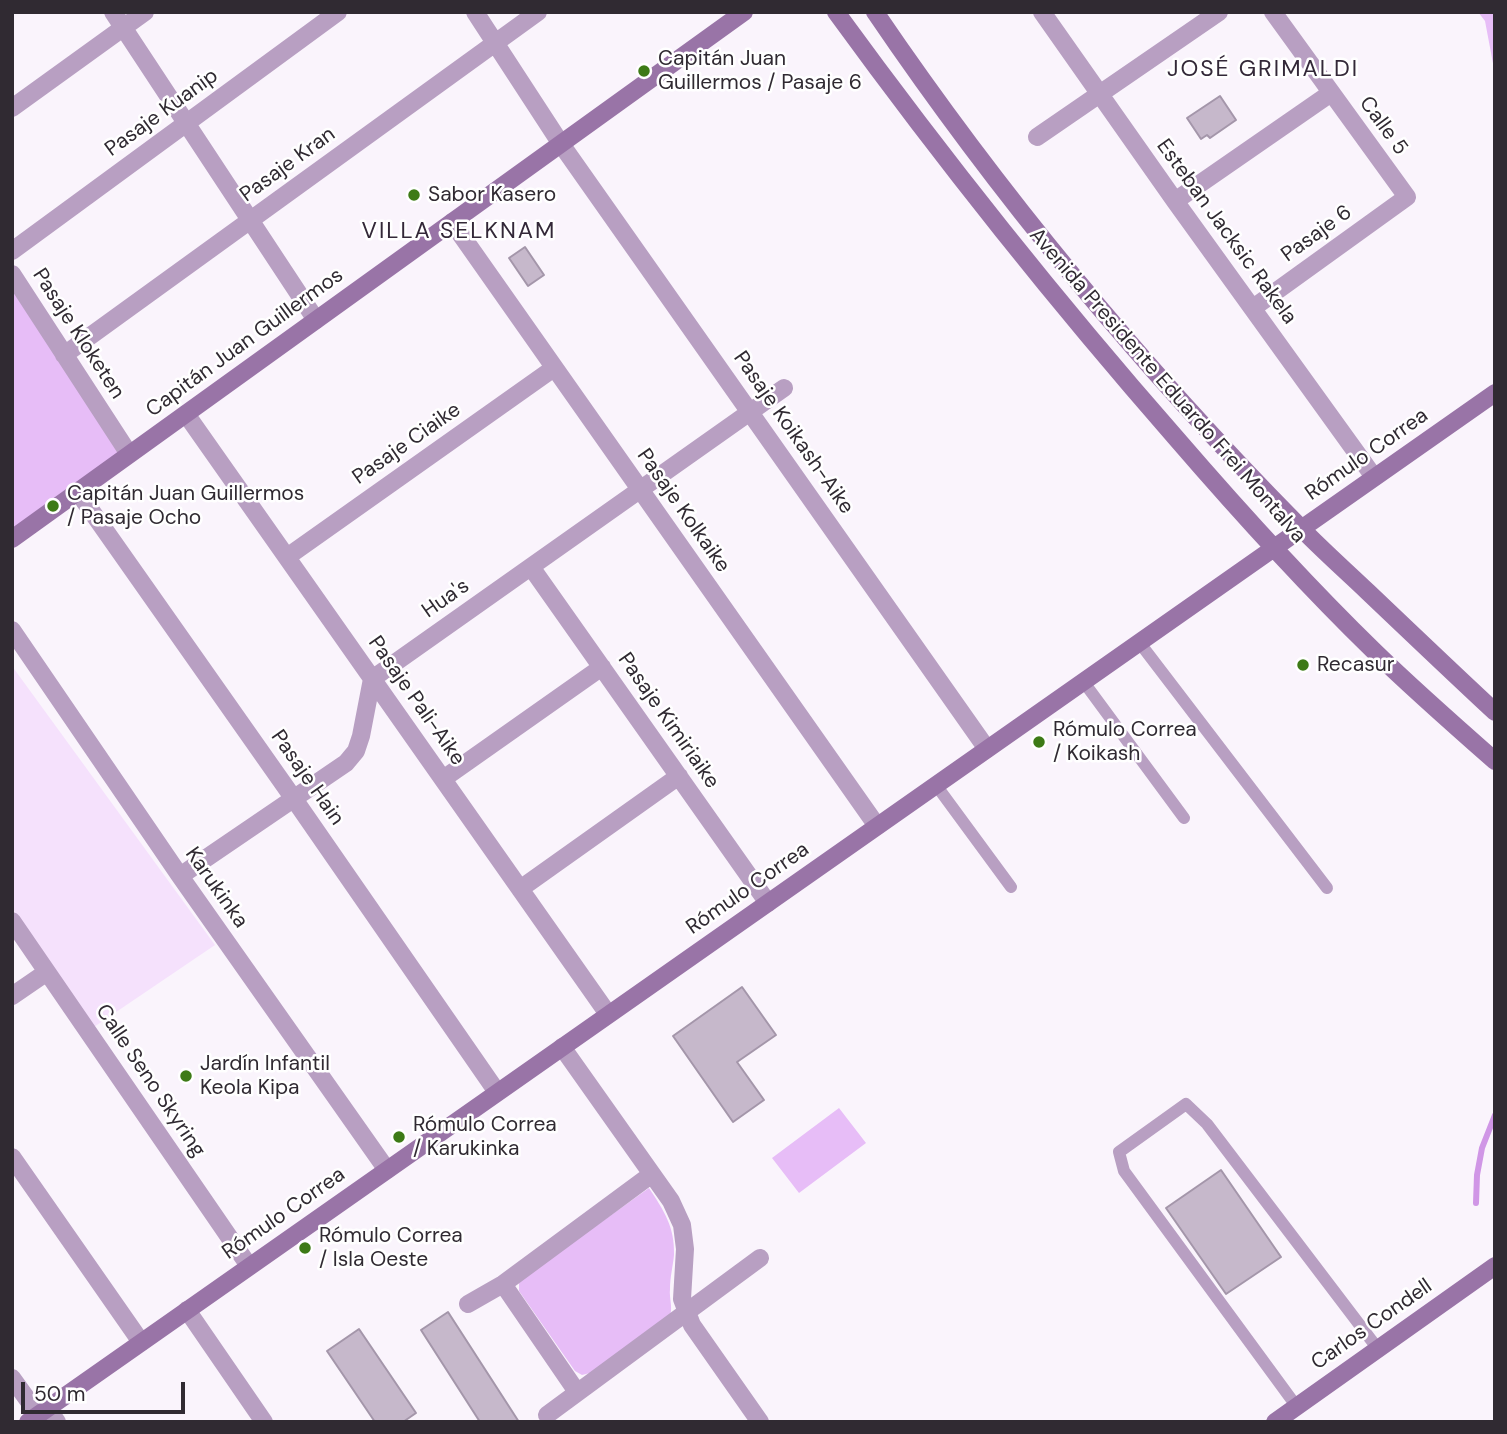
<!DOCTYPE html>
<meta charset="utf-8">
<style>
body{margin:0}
#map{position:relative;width:1507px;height:1434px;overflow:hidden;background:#faf4fc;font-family:"DM Sans",sans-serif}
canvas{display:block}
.frame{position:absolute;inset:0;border:14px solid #302a32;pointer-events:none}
.scale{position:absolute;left:21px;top:1382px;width:164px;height:32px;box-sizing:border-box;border:4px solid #302a32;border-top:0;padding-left:9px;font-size:21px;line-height:24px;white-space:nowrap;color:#302a32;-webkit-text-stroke:5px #fff;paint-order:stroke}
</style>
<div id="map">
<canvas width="1507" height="1434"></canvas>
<div class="frame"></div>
<div class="scale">50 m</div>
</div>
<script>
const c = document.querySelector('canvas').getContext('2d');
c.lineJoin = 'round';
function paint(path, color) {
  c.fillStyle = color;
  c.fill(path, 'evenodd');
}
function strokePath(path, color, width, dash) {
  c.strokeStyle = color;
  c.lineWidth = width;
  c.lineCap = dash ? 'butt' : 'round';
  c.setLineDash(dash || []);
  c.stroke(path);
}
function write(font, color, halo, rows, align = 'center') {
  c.font = font + ' "DM Sans",sans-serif';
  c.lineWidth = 5;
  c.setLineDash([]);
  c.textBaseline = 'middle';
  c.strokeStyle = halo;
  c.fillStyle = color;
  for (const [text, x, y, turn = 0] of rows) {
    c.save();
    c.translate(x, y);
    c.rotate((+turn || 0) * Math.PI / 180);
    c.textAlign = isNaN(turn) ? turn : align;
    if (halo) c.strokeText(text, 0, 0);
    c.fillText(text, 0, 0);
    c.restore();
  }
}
const built = new Path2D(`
 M12,666L215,945L94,1027L12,908Z`);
const green = new Path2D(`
 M1478,12H1495V74L1485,21Z
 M12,289L127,460L14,535L12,527Z
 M839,1108L866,1143L799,1193L772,1158Z
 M649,1188C664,1211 675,1227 674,1255C673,1266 670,1277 670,1289C669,1298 673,1307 670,1316L590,1373L582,1375L575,1371L519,1291V1283L524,1277Z`);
const stream = new Path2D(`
 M1476,1203L1477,1175L1482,1148L1495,1115`);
const building = new Path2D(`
 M1220,96L1236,120L1210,138L1207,135L1201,139L1187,118Z
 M525,247L544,275L528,286L509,258Z
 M742,987L776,1035L737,1062L764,1100L733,1122L673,1036Z
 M1221,1170L1281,1257L1226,1294L1166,1208Z
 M448,1312L519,1422H480L421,1330Z
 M359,1329L416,1413L403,1422H375L327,1351Z`);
const lane = new Path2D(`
 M1139,642L1327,888
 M1083,681L1184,818
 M936,785L1011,887
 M1297,1407L1124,1171L1119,1152L1186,1104L1207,1124L1378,1349`);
const street = new Path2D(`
 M113,12L316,320
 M475,12L561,144L987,749
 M1042,12L1175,201L1374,477
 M12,108L145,12
 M1037,137L1219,12
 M1175,201L1331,93
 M452,222L877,826
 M12,251L338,12
 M12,274L129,454
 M1253,308L1407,197L1273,12
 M64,355L538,12
 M186,414L608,1014
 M78,492L294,799L497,1092
 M287,557L554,368
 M531,567L768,903
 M12,630L180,876L387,1170
 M443,779L602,667
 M180,876L346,763L356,751L361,736L372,679L784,388
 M520,889L679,776
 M12,921L249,1266
 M12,996L47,972
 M562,1047L671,1201L682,1225L685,1249L682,1299L692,1325L760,1422
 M12,1157L141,1342
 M503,1284L577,1392
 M468,1304L503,1284L652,1174
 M187,1310L264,1422
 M12,1378L38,1414
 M47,1408L57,1422
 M547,1415L760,1258`);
const secondary = new Path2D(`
 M836,12C943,159 1056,301 1176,438C1239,511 1304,583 1374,651C1413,689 1454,725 1495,761
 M875,12C1000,196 1143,368 1299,526C1321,549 1345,570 1368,592C1410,632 1452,672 1495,712
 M12,539L744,12
 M28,1422L1495,393
 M1275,1422L1495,1266`);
const markers = [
 [644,71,7,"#3d7a16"],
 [414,195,7,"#3d7a16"],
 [53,506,7,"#3d7a16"],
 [1303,665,7,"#3d7a16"],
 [1039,742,7,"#3d7a16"],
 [186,1076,7,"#3d7a16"],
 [399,1137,7,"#3d7a16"],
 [305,1248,7,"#3d7a16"]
];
const poiNames = [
 ["Capitán Juan",658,59],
 ["Guillermos / Pasaje 6",658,83],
 ["Sabor Kasero",428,195],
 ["Capitán Juan Guillermos",67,494],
 ["/ Pasaje Ocho",67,518],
 ["Recasur",1317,665],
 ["Rómulo Correa",1053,730],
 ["/ Koikash",1053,754],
 ["Jardín Infantil",200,1064],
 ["Keola Kipa",200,1088],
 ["Rómulo Correa",413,1125],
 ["/ Karukinka",413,1149],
 ["Rómulo Correa",319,1236],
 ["/ Isla Oeste",319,1260]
];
const streetNames = [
 ["Pasaje Kuanip",162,113,-36],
 ["Calle 5",1383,126,54],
 ["Pasaje Kran",288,165,-36],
 ["Esteban Jacksic Rakela",1226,232,54],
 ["Pasaje 6",1317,234,-36],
 ["Pasaje Kloketen",78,334,57],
 ["Capitán Juan Guillermos",245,343,-36],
 ["Avenida Presidente Eduardo Frei Montalva",1167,386,49],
 ["Pasaje Koikash-Aike",793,433,55],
 ["Pasaje Ciaike",407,444,-35],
 ["Rómulo Correa",1367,455,-35],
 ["Pasaje Kolkaike",683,511,55],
 ["Hua's",446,599,-35],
 ["Pasaje Pali-Aike",416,701,55],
 ["Pasaje Kimiriaike",668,721,55],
 ["Pasaje Hain",307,778,55],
 ["Karukinka",216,888,55],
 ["Rómulo Correa",748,889,-35],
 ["Calle Seno Skyring",150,1081,56],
 ["Rómulo Correa",284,1214,-35],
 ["Carlos Condell",1372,1325,-35]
];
const neighbourhoodNames = [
 ["JOSÉ GRIMALDI",1263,70],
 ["VILLA SELKNAM",459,232]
];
paint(built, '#f5e1fc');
paint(green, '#e7bdf7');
strokePath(stream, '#d096e6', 6);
paint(building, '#c6b8cb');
strokePath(building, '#a496aa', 2);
strokePath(lane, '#b89fc2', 12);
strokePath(street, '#b89fc2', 18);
strokePath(secondary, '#9974a7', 18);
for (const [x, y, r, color] of markers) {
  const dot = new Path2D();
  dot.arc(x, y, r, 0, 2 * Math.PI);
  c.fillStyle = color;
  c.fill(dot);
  strokePath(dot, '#fff', 2.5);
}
write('21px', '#302a32', '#fff', poiNames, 'left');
write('21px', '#302a32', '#fff', streetNames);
c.letterSpacing = '2px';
write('23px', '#332838', '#fff', neighbourhoodNames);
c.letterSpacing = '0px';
</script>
